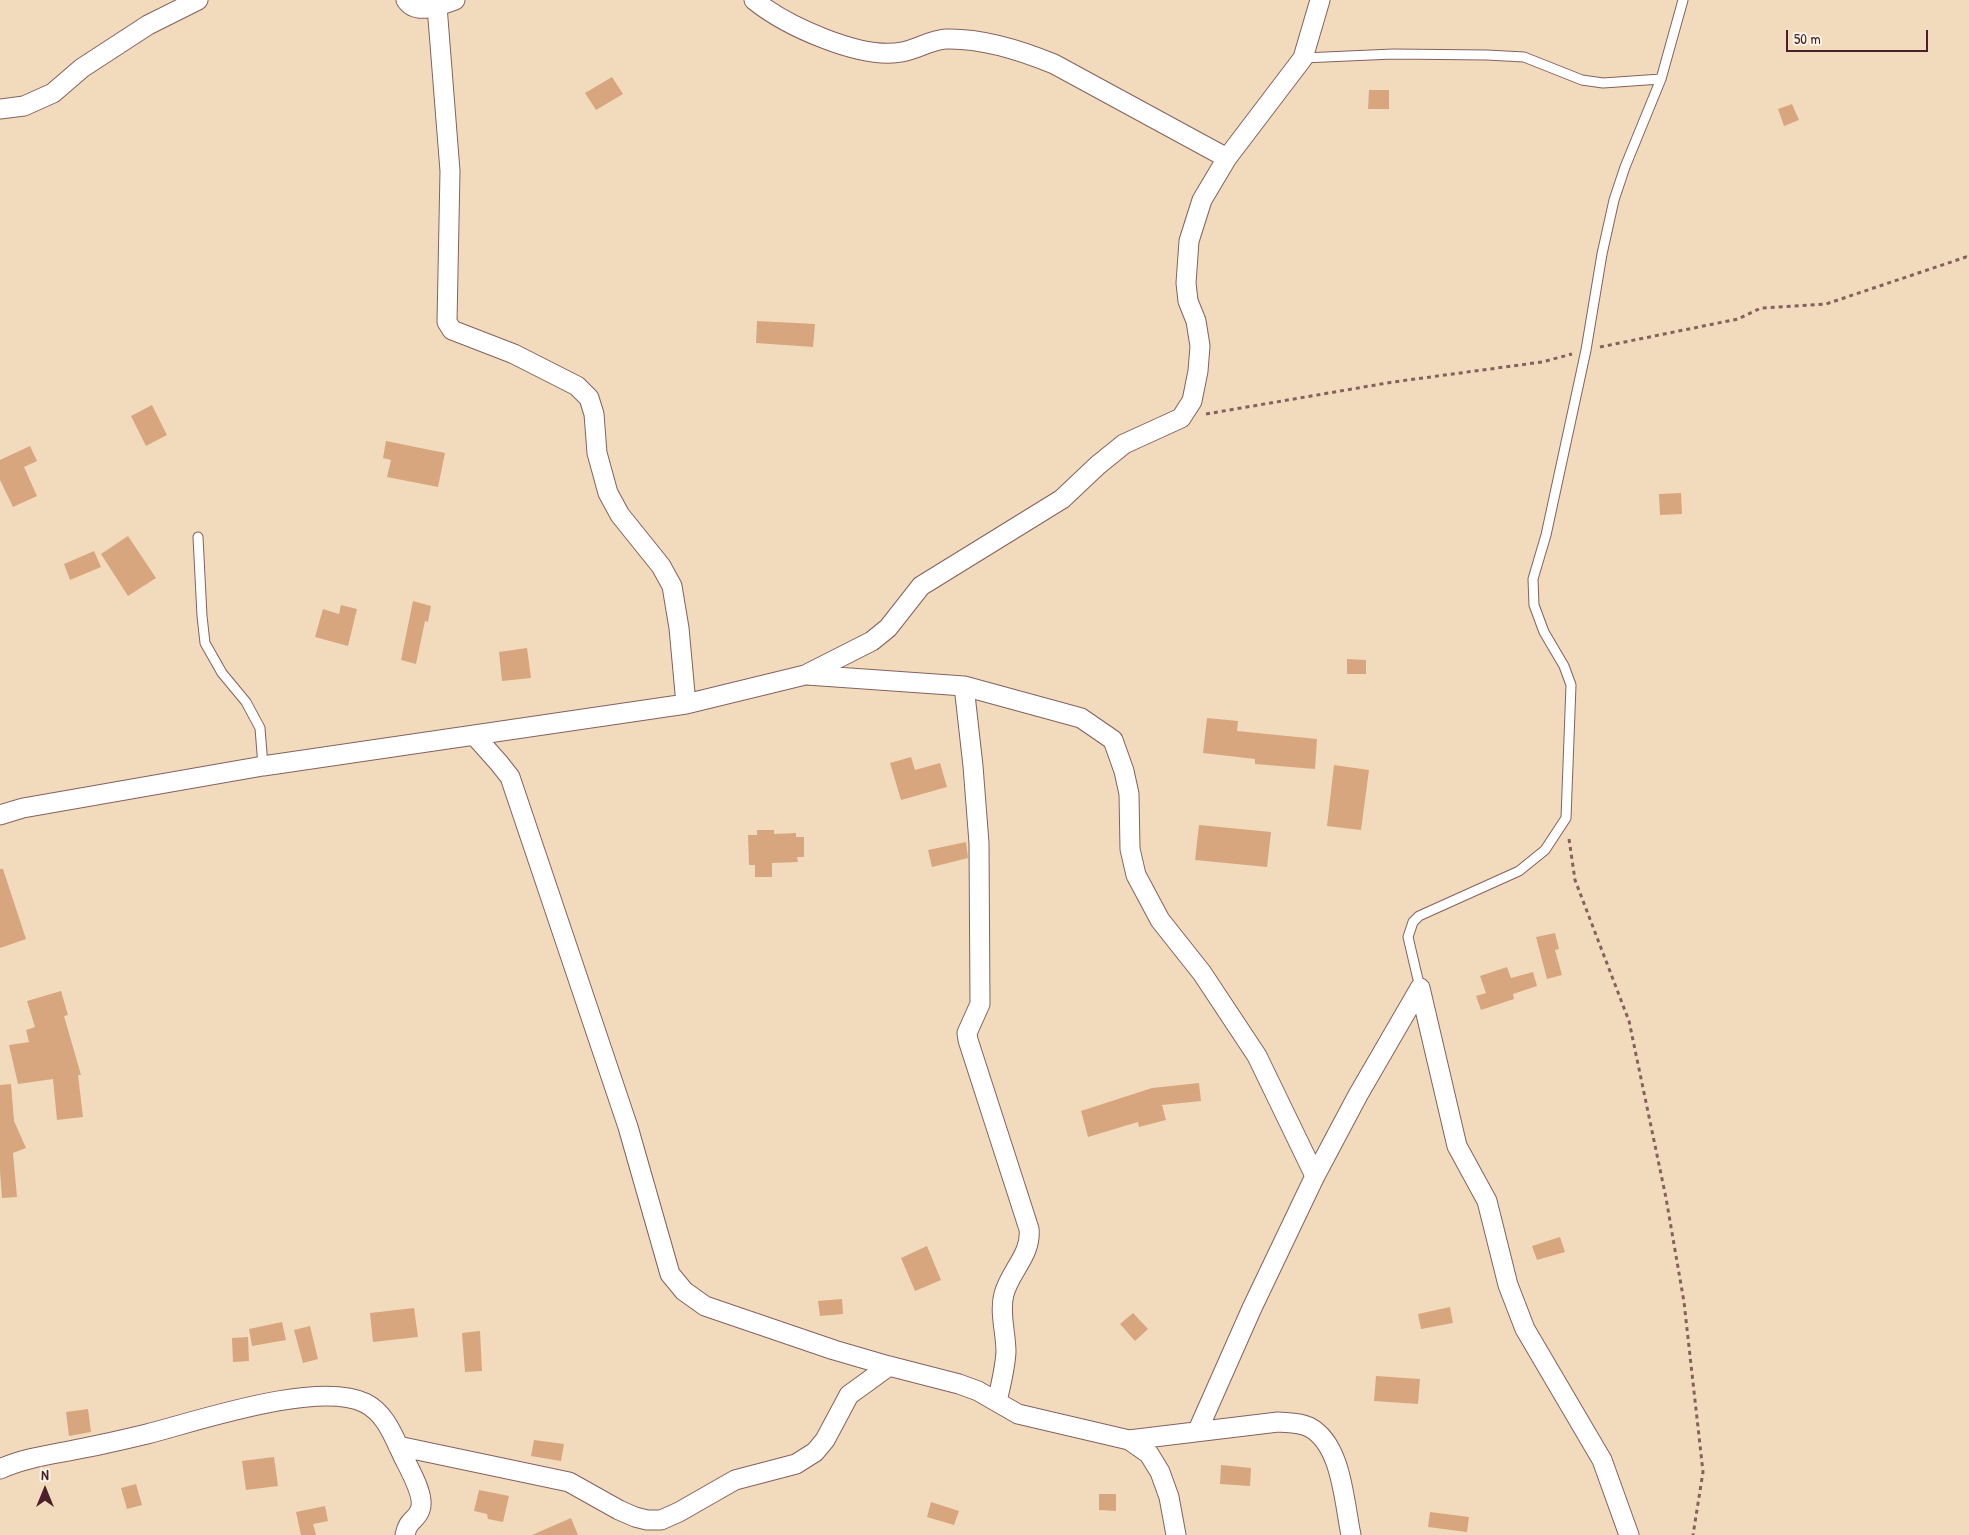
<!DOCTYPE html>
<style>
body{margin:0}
#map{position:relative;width:1969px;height:1535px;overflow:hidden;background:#f2dbbc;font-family:"Patrick Hand",sans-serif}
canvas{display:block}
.north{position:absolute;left:20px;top:1465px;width:50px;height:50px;-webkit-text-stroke:4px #fcf5e5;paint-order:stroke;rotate:0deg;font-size:14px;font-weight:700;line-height:20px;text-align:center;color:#4a1f2b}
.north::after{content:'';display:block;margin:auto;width:18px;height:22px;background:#4a1f2b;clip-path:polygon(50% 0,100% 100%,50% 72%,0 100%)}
.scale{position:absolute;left:1786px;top:30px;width:142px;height:22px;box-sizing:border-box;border:2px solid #4a1f2b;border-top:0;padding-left:6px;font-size:15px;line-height:18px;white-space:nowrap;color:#4a1f2b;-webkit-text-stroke:4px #fcf5e5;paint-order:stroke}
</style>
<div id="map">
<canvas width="1969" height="1535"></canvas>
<div class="north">N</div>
<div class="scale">50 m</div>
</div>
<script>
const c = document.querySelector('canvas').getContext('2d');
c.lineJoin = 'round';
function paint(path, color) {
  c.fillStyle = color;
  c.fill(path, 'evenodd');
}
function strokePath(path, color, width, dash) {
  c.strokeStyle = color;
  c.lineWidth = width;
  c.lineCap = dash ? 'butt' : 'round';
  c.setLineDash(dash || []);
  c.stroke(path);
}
const building = new Path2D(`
 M612,77L623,94L596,110L585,93Z
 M1369,90H1389V109H1368Z
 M1792,104L1799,120L1784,126L1778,109Z
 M757,321L815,324L813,347L756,343Z
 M152,405L167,435L146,446L131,416Z
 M386,441L445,453L438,487L387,477L391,460L383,458Z
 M30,446L37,461L24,467L37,496L13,507L0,480V460Z
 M1681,493L1682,514L1660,515L1659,494Z
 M128,536L156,578L128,596L101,554Z
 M94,551L101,567L70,580L64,564Z
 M413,601L431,606L428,622L425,621L416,664L401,660Z
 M341,605L357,609L348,646L315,637L323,609L339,614Z
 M527,648L531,678L502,681L499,652Z
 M1347,659L1366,660V674H1347Z
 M1207,718L1238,721L1237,731L1317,739L1315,769L1255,764V759L1203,753Z
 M911,757L915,770L940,763L947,787L901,800L890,763Z
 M1334,765L1369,770L1361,830L1327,826Z
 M1199,825L1271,832L1267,867L1195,860Z
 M757,830H774V834L796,833V837H804V857H797L798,862L772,863V877H755V865H749L748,835H757Z
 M966,842L968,858L932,867L928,850Z
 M0,869H3L26,939L0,948Z
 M1555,933L1559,949L1555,950L1562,975L1547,979L1536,937Z
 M1507,967L1511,978L1533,972L1537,986L1513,994L1514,999L1481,1010L1476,996L1486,993L1480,976Z
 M61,991L68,1015L64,1016L81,1075H78L83,1117L57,1120L53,1079L18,1084L9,1045L29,1042L26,1030L35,1027L27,1001Z
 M1199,1083L1201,1101L1162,1105L1166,1120L1139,1127L1138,1122L1088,1137L1081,1111L1152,1088Z
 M11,1084L14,1121L26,1148L13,1153L17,1197L2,1198L0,1171V1085Z
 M1560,1237L1565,1252L1537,1260L1532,1246Z
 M927,1246L941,1280L915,1291L901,1258Z
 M842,1299L843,1314L820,1316L818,1301Z
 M1450,1307L1453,1323L1421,1329L1418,1314Z
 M414,1308L418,1337L373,1342L370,1313Z
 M1133,1313L1148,1329L1135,1341L1120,1324Z
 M282,1322L286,1340L252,1346L249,1329Z
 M310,1326L318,1359L303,1363L294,1330Z
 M480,1331L482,1371L465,1372L462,1333Z
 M248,1337L249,1361L233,1362L232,1338Z
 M1376,1376L1420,1379L1418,1404L1374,1401Z
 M88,1409L91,1432L69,1436L66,1412Z
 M534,1440L564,1444L561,1461L531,1456Z
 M274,1457L278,1486L246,1490L242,1461Z
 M1221,1465L1251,1468L1250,1486L1220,1484Z
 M136,1484L142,1505L127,1509L121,1488Z
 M479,1490L509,1496L503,1522L488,1519L487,1514L474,1511Z
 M1099,1494H1116V1511L1099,1510Z
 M931,1502L959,1511L954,1525L927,1517Z
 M325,1506L328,1521L313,1524L316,1535H301L296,1512Z
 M1430,1512L1469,1517L1467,1532L1428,1527Z
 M571,1518L578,1535H532Z`);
const path = new Path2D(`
 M1600,347L1738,319L1761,308L1826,304L1966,257L1969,258
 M1206,414L1393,382L1542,362L1572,354
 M1569,839L1575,880L1629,1021L1666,1198L1684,1302L1703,1472L1693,1535`);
const lane = new Path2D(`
 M1303,58L1393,54L1487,55L1524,57L1582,80L1603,83L1661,79
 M198,537L202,616L205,643L222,673L246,702L260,728L263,766
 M1420,988L1408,937L1413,922L1419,916L1519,871L1545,850L1566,818L1571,685L1564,666L1544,632L1534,605L1533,579L1546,535L1586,350L1602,254L1614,200L1625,167L1661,79L1683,0`);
const street = new Path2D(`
 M406,0C417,16 440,5 455,0
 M754,0C786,26 861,60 902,52C918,49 930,40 946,39C983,38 1020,50 1054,64L1227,158
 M437,6L450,171L447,322L452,330L514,354L577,386L589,398L594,414L597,453L608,493L620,515L661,566L672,586L679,628L686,704
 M0,109L24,106L53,93L82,68L148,25L198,0
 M807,675L964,686L1081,718L1113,740L1124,771L1129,794L1130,849L1136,875L1160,920L1202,973L1257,1056L1315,1176
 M964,686L973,766L979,843L980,1004L967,1033L968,1040L1029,1229C1032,1254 1010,1271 1004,1294C999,1312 1006,1333 1006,1352C1005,1368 1001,1385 997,1401
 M474,735L499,763L510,777L628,1127L670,1274L684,1291L705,1306L834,1350L889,1366L959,1384L978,1391L1018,1414L1129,1440L1149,1454L1160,1472L1169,1497L1176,1535
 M0,815L23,808L263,766L686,704L805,675L872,641L888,628L921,586L1062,499L1098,465L1124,444L1181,418L1192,401L1198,371L1200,346L1196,321L1188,301L1186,283L1189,241L1202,200L1227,158L1303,58L1320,0
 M1420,988L1457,1146L1487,1201L1508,1285L1525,1329L1602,1460L1629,1535
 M1198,1430L1252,1308L1315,1176L1358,1095L1420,988
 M1129,1440L1278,1422C1289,1423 1299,1422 1309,1427C1342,1444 1344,1502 1351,1535
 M398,1446L569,1482L619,1510L635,1517L647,1520H661L679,1512L735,1480L796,1464L815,1452L825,1440L849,1395L889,1366
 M0,1469C26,1457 56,1454 84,1448C105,1444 126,1439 147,1434C198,1421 318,1380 365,1403C385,1413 393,1435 402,1454C408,1467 426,1496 420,1510C416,1521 408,1519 405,1535`);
paint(building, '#d7a67f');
strokePath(lane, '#85615e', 11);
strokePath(street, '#85615e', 21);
strokePath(path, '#85615e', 3, [4, 4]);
strokePath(lane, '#fff', 9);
strokePath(street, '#fff', 19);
</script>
